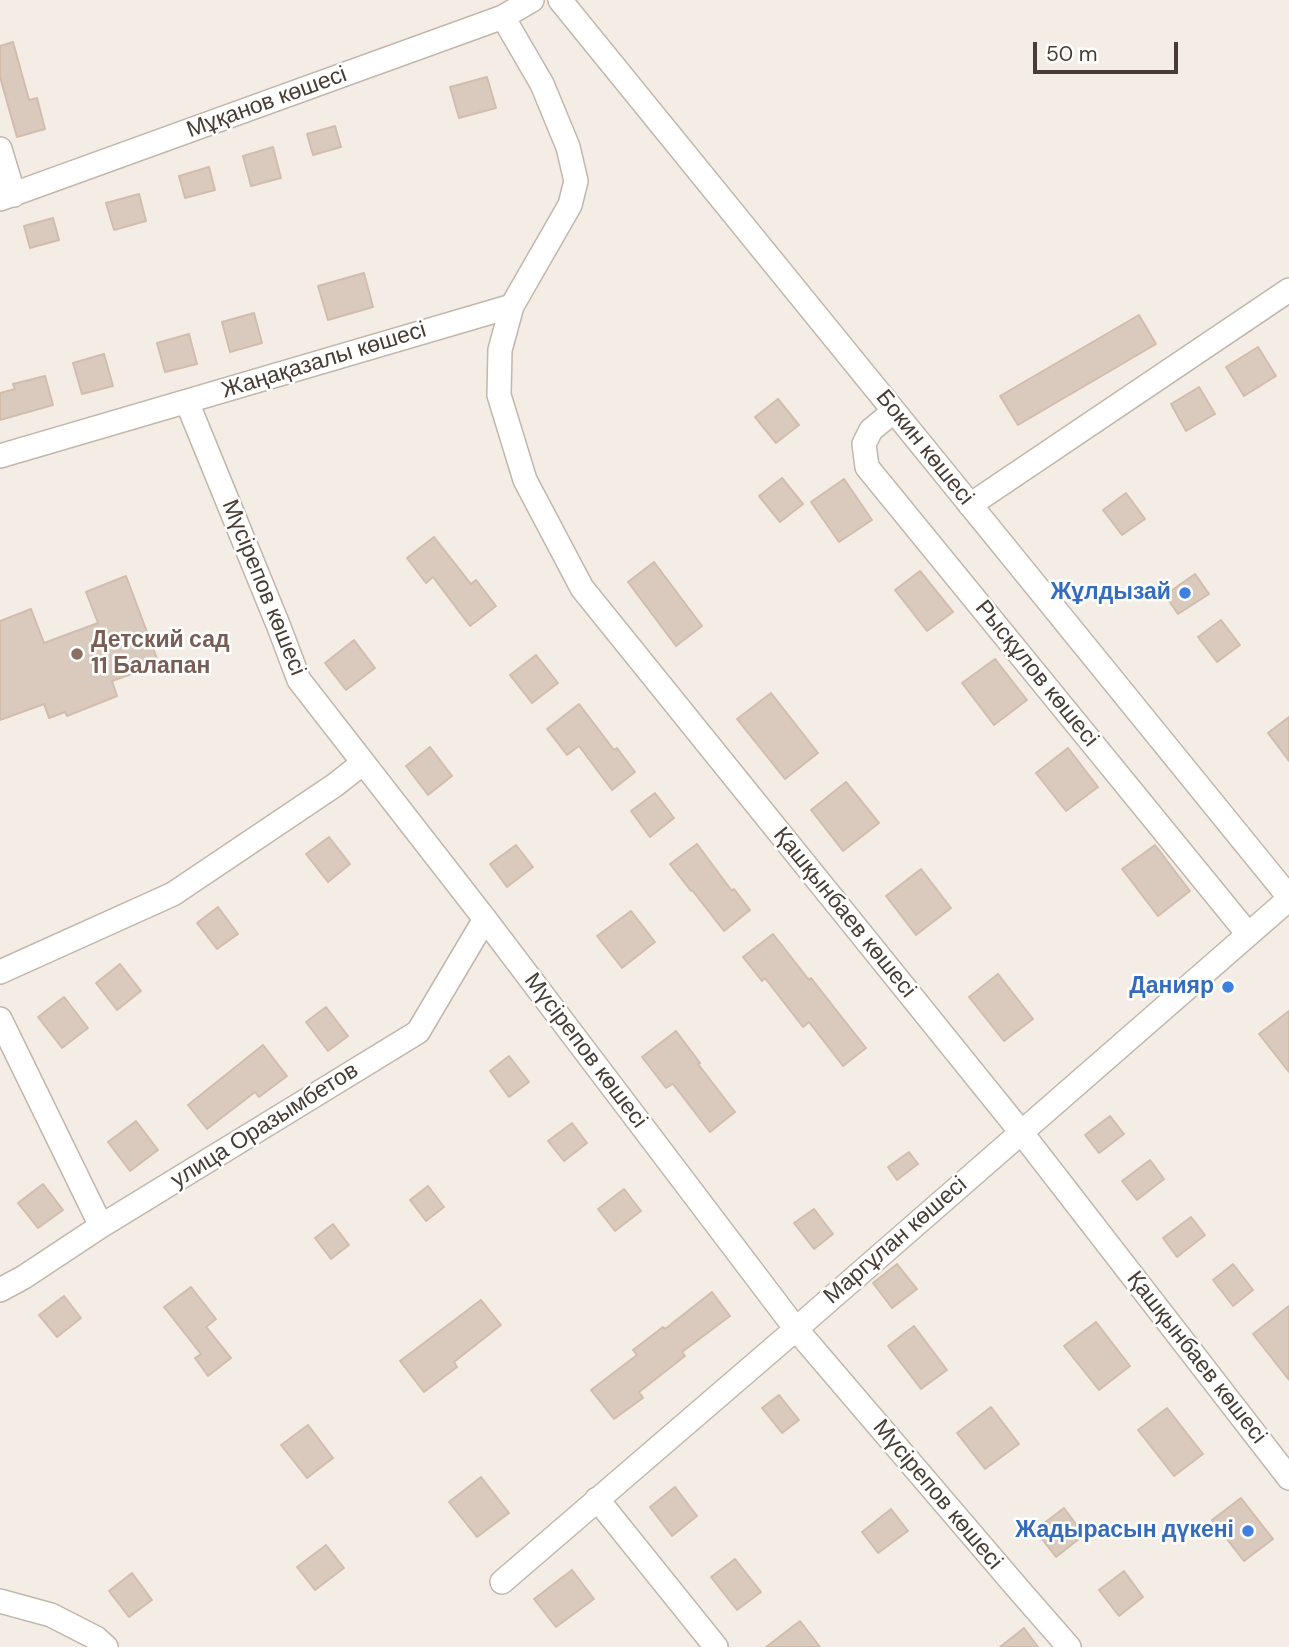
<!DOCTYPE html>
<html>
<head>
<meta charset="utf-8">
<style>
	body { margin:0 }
	#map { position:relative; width:1289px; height:1647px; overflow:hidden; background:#f4ede6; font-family:"DM Sans",sans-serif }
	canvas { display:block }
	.scale { position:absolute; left:1033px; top:42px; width:145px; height:32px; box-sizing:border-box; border:4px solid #473d34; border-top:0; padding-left:9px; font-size:21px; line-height:24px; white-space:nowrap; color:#473d34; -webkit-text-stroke:5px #fff; paint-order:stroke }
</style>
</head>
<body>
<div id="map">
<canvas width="1289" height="1647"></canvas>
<div class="scale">50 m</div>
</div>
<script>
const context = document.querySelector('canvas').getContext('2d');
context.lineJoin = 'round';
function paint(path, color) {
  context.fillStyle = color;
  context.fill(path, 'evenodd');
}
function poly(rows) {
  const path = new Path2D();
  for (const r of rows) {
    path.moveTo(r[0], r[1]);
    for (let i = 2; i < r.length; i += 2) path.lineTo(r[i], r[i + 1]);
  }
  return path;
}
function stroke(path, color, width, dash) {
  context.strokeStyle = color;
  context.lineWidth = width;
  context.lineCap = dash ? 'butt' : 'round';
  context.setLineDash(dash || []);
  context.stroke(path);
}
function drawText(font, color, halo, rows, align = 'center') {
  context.font = font + ' "DM Sans",sans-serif';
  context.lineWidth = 5;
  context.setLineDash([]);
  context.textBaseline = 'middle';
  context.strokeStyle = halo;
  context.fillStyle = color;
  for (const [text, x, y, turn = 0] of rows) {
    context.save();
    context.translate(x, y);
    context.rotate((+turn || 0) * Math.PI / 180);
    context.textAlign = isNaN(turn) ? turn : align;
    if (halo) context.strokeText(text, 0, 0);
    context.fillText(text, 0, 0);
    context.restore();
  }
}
const building = poly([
	[13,42,29,100,37,98,45,129,17,137,0,77,0,46,13,42],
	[487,77,496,108,459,118,450,87,487,77],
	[335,126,341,147,313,155,307,134,335,126],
	[273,147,281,178,251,186,243,156,273,147],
	[209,167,215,190,185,198,179,176,209,167],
	[139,194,146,221,114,230,106,203,139,194],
	[53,218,59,240,30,248,24,226,53,218],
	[364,273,373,307,328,320,318,286,364,273],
	[254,313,262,343,230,352,222,322,254,313],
	[1139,315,1156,344,1018,425,1000,396,1139,315],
	[189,334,197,364,165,372,157,343,189,334],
	[1258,347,1276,376,1244,396,1226,367,1258,347],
	[104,354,113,386,82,394,73,363,104,354],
	[45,376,53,405,0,420,0,393,15,389,13,384,45,376],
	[1199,387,1215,414,1186,431,1171,404,1199,387],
	[778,399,799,425,776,443,755,417,778,399],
	[782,478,803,504,780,522,759,496,782,478],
	[844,479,872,520,839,542,811,502,844,479],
	[1126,493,1145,519,1122,535,1103,510,1126,493],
	[434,537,471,584,476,580,496,606,470,626,433,577,426,583,407,558,434,537],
	[654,562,702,626,676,646,628,582,654,562],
	[920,571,953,612,927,631,895,590,920,571],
	[1195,574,1209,594,1178,614,1165,595,1195,574],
	[126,576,159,664,112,681,117,696,67,716,65,712,49,718,44,704,0,720,0,621,31,609,44,643,98,623,86,592,126,576],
	[1221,620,1240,645,1217,662,1198,637,1221,620],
	[354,640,375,668,346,690,325,663,354,640],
	[536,655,558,683,532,703,510,675,536,655],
	[995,659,1027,700,994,725,962,683,995,659],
	[771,693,818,753,785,779,737,719,771,693],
	[579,704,614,750,617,748,635,772,612,790,579,746,567,755,547,729,579,704],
	[1289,717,1289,761,1268,733,1289,717],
	[430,747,452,776,428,795,406,766,430,747],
	[1068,748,1098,787,1066,811,1036,773,1068,748],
	[846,782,879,823,843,851,811,810,846,782],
	[655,793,674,818,650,837,631,811,655,793],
	[329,837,350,864,328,882,306,854,329,837],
	[697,844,732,891,734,889,750,910,724,931,692,890,691,891,670,864,697,844],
	[516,845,533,867,507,887,490,864,516,845],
	[1155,845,1190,891,1158,916,1122,869,1155,845],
	[921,869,951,908,916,935,886,896,921,869],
	[218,907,238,934,217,949,197,923,218,907],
	[631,911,655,942,622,968,597,936,631,911],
	[773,934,809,980,811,978,866,1048,843,1066,809,1022,803,1027,765,978,762,981,743,957,773,934],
	[120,964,141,991,117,1010,96,983,120,964],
	[998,974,1033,1019,1004,1041,969,997,998,974],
	[64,997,88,1028,62,1048,38,1017,64,997],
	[326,1007,348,1036,328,1051,306,1022,326,1007],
	[1289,1011,1289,1072,1259,1034,1289,1011],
	[676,1031,700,1063,698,1064,735,1112,710,1132,673,1084,666,1088,642,1057,676,1031],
	[263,1045,287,1076,259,1097,255,1092,207,1129,188,1105,263,1045],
	[509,1056,529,1082,509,1097,490,1071,509,1056],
	[1110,1116,1124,1134,1099,1153,1085,1135,1110,1116],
	[136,1121,158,1150,130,1171,108,1142,136,1121],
	[572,1123,587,1143,564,1161,548,1141,572,1123],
	[909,1152,918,1164,897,1180,888,1167,909,1152],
	[1150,1160,1164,1179,1137,1200,1122,1181,1150,1160],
	[43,1184,63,1210,38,1228,18,1203,43,1184],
	[428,1186,444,1207,426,1221,410,1200,428,1186],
	[624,1189,641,1211,615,1231,598,1209,624,1189],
	[814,1209,833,1234,814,1249,794,1223,814,1209],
	[1191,1217,1205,1235,1177,1257,1163,1238,1191,1217],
	[333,1224,349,1245,331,1259,315,1238,333,1224],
	[897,1264,917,1289,892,1308,873,1283,897,1264],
	[1233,1264,1253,1290,1233,1306,1213,1280,1233,1264],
	[191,1287,216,1319,206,1327,231,1358,208,1376,195,1358,201,1354,164,1307,191,1287],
	[712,1292,730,1316,682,1352,685,1356,639,1392,643,1398,614,1419,591,1390,637,1355,633,1350,663,1327,665,1329,712,1292],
	[64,1296,81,1318,57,1337,39,1315,64,1296],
	[481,1300,501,1325,454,1362,457,1367,424,1392,400,1361,481,1300],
	[1289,1306,1289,1380,1253,1334,1289,1306],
	[1096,1322,1130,1366,1099,1390,1064,1346,1096,1322],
	[914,1326,947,1370,921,1389,888,1346,914,1326],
	[779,1395,799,1420,782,1433,762,1408,779,1395],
	[991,1407,1019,1444,985,1469,957,1433,991,1407],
	[1167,1408,1203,1454,1174,1476,1138,1430,1167,1408],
	[308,1425,333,1458,307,1478,281,1445,308,1425],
	[481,1477,509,1513,477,1537,449,1502,481,1477],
	[675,1487,697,1516,672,1536,650,1507,675,1487],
	[1241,1498,1273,1539,1244,1561,1212,1520,1241,1498],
	[1064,1508,1084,1535,1056,1557,1035,1530,1064,1508],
	[891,1509,908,1531,878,1553,862,1532,891,1509],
	[326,1545,344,1568,315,1590,297,1567,326,1545],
	[735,1559,761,1592,737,1610,711,1577,735,1559],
	[572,1570,594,1599,556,1627,534,1599,572,1570],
	[1124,1571,1143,1597,1119,1616,1099,1590,1124,1571],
	[132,1573,152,1600,129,1617,109,1591,132,1573],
	[800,1621,820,1647,766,1647,800,1621],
	[1024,1628,1038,1647,1000,1647,1024,1628]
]);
paint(building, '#d9cabd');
stroke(building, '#d2bdad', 2);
const minor = poly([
	[560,0,1289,897],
	[0,149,14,195],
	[0,199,503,17,532,0],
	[512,306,500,350,499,395,525,480,582,588,1021,1132,1289,1478],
	[187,402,279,627,299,680,485,919,796,1329,1020,1591,1069,1647],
	[894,411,871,430,864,444,867,467,1248,934],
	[0,456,512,306,570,205,576,181,568,147,542,84,503,17],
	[970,505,1289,290],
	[0,972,173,894,335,785,363,763],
	[0,1019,101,1226],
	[0,1290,24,1277,101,1226,418,1032,485,919],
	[597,1499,716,1647],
	[502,1582,796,1329,1289,899],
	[0,1601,51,1615,96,1638,106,1647]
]);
stroke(minor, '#c3b6aa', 26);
stroke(minor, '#fff', 23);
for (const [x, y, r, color] of [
	[1185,593,7,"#3f7fe0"],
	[77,654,7,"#8d6e63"],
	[1228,987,7,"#3f7fe0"],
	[1248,1531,7,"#3f7fe0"]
]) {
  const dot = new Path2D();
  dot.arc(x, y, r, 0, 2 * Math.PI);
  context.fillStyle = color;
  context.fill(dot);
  stroke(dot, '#fff', 2.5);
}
drawText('23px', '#473d34', '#fff', [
	["Мұқанов көшесі",267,103,-20],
	["Жаңақазалы көшесі",324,361,-17],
	["Бокин көшесі",924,448,51],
	["Мүсірепов көшесі",263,588,68],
	["Рысқұлов көшесі",1036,674,51],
	["Қашқынбаев көшесі",844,913,51],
	["Мүсірепов көшесі",585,1051,53],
	["улица Оразымбетов",265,1126,-32],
	["Маргұлан көшесі",896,1241,-41],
	["Қашқынбаев көшесі",1196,1358,52],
	["Мүсірепов көшесі",937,1495,50]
]);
drawText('bold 23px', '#366cbe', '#fff', [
	["Жұлдызай",1171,593],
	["Данияр",1214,987],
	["Жадырасын дүкені",1234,1531]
], 'right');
drawText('bold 23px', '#785e54', '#fff', [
	["Детский сад",91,641],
	["11 Балапан",91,667]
], 'left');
</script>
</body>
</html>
